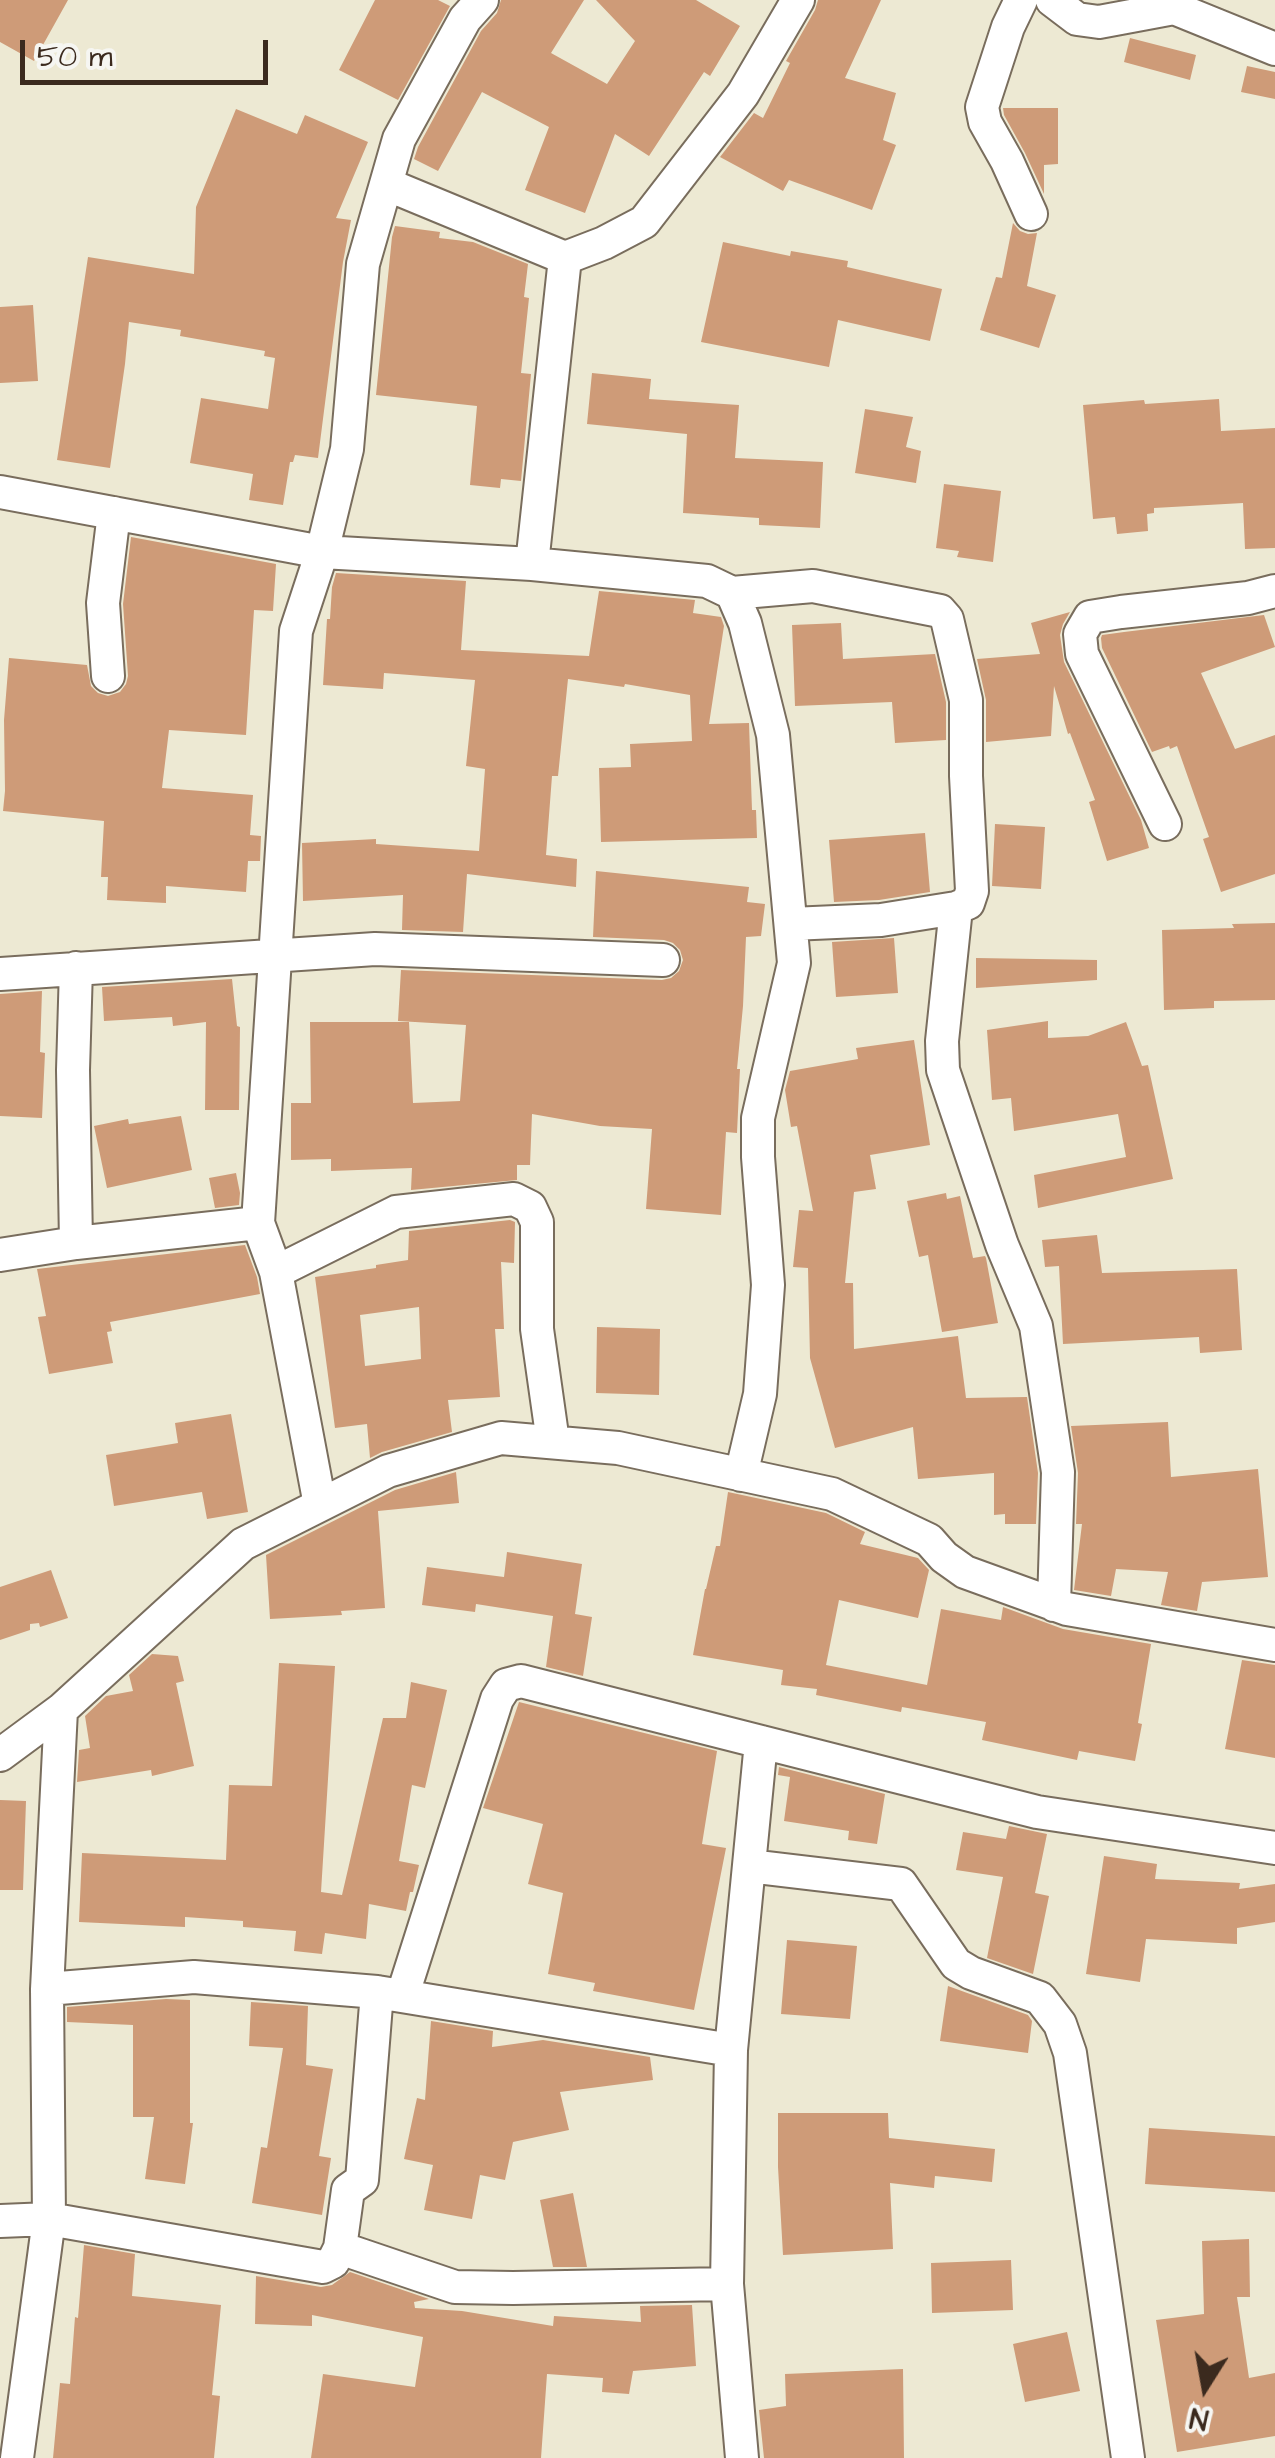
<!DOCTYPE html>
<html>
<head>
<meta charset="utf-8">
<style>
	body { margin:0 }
	#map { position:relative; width:1275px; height:2458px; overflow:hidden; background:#ede9d3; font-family:"Architects Daughter",sans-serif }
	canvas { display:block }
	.north { position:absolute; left:1155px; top:2338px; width:100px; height:100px; -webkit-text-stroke:8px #f6f6f2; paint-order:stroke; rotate:191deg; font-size:28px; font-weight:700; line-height:40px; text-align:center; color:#3b2a1e }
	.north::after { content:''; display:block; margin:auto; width:35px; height:45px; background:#3b2a1e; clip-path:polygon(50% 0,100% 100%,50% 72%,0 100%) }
	.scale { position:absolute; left:20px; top:40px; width:248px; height:45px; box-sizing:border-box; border:5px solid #3b2a1e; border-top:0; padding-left:12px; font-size:30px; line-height:35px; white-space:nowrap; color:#3b2a1e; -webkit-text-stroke:8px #f6f6f2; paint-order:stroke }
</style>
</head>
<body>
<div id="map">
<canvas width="1275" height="2458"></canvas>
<div class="north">N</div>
<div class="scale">50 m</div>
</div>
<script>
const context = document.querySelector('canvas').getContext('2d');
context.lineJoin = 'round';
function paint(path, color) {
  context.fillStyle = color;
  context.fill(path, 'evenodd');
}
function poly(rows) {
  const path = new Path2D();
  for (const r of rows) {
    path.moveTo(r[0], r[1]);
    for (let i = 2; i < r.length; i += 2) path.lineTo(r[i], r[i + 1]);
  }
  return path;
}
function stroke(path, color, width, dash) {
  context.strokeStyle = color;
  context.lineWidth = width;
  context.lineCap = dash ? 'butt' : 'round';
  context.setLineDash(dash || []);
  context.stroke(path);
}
paint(poly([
	[0,0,68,0,34,61,0,42],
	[375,0,438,0,450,6,398,100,339,70],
	[501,0,584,0,551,53,607,84,635,41,596,0,696,0,740,26,710,76,704,72,649,156,615,134,585,213,525,190,549,127,482,92,438,171,414,159,418,147,481,31,497,13],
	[818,0,881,0,845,78,896,93,883,140,896,145,872,210,789,180,783,191,720,157,754,113,763,118,790,63,786,61,815,10],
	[1130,38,1196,55,1190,80,1124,62],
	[1247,66,1275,72,1275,99,1241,92],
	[1003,108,1058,108,1058,164,1044,165,1044,194,1025,153,1004,115],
	[236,109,297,134,305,115,368,142,336,218,351,220,343,262,318,458,295,455,293,462,290,462,283,505,249,500,253,474,190,463,201,398,268,409,275,358,264,356,265,351,180,336,181,330,129,322,125,364,110,468,57,460,88,257,194,274,196,207],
	[1013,223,1020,231,1028,234,1037,233,1027,286,1056,295,1039,348,980,330,996,277,1002,278],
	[395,226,440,232,439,238,473,242,528,264,524,297,529,298,521,373,531,374,521,481,501,479,500,488,470,485,477,406,376,395,392,237],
	[723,242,790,256,791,251,848,261,847,267,942,289,930,341,838,320,829,367,701,342],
	[33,305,38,381,0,383,0,307],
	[592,373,651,379,649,399,739,405,735,458,823,462,820,528,759,525,759,518,683,513,687,434,587,424],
	[1219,399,1221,431,1275,428,1275,548,1245,549,1243,503,1154,508,1154,513,1147,514,1148,531,1117,534,1115,517,1093,519,1083,405,1144,400,1145,404],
	[865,409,913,417,906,447,921,451,916,483,855,473],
	[944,484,1001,491,993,562,957,557,959,551,936,548],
	[131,537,276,564,273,611,254,610,246,735,169,730,162,788,253,795,250,835,261,836,260,861,248,861,246,892,166,886,166,903,107,900,108,877,101,877,104,821,3,811,5,791,4,720,9,658,87,665,91,686,98,693,108,696,120,692,126,684,128,676,123,604],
	[336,573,466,581,461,650,589,656,599,591,695,600,693,613,721,617,724,626,709,724,749,723,752,810,756,810,757,838,601,842,599,768,631,767,630,744,692,741,690,695,625,684,624,687,568,679,558,776,552,776,546,855,577,859,576,887,467,874,463,932,402,930,403,895,303,901,302,843,376,839,376,844,479,851,485,769,466,766,475,680,384,673,383,689,323,685,327,619,330,619,332,587],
	[1070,612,1063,624,1060,635,1064,662,1141,820,1149,848,1107,861,1089,802,1095,800,1070,733,1068,734,1054,686,1051,736,986,742,986,700,977,659,1040,654,1031,623],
	[1264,615,1275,647,1201,673,1235,749,1275,735,1275,874,1221,892,1203,839,1209,837,1177,746,1170,749,1169,746,1152,752,1102,648,1101,638,1102,635,1124,632],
	[841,623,843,659,935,654,946,702,946,740,895,743,892,702,795,706,792,625],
	[995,824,1045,827,1041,889,992,886],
	[925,833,930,892,879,900,834,902,829,840],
	[596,871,749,887,747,902,765,904,761,936,746,937,743,1006,737,1069,740,1069,737,1133,726,1132,721,1215,646,1209,652,1129,600,1126,532,1114,530,1165,517,1165,517,1180,411,1190,412,1168,331,1171,331,1159,291,1160,291,1103,311,1103,310,1022,409,1022,413,1103,460,1101,466,1025,398,1021,401,970,662,980,671,978,679,971,683,960,680,950,673,943,664,940,593,937],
	[1275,923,1275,1000,1214,1001,1214,1008,1164,1010,1162,930,1234,928,1232,924],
	[894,938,898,993,836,997,832,942],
	[976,958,1097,960,1097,980,976,988],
	[232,979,237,1026,240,1027,239,1110,205,1110,206,1022,173,1026,172,1017,104,1021,102,987],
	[42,991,40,1052,45,1053,42,1118,0,1116,0,994],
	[1048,1021,1048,1038,1088,1036,1126,1022,1142,1066,1148,1065,1173,1179,1038,1208,1034,1175,1126,1157,1118,1114,1014,1131,1011,1098,992,1100,987,1030],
	[914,1040,930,1145,870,1155,876,1189,854,1192,845,1283,853,1283,854,1349,958,1336,966,1398,1027,1397,1038,1473,1036,1524,1005,1524,1005,1514,994,1515,994,1473,918,1479,913,1427,835,1448,810,1358,808,1268,793,1267,799,1210,813,1211,797,1126,791,1127,785,1090,790,1071,858,1059,856,1048],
	[181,1116,192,1170,107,1188,94,1126,128,1119,129,1124],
	[236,1173,240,1193,239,1205,215,1208,209,1178],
	[946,1193,947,1199,960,1196,973,1258,985,1256,986,1258,998,1323,942,1332,928,1255,919,1257,907,1201],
	[510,1220,515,1222,514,1263,501,1262,504,1329,495,1329,500,1397,448,1400,452,1432,382,1452,370,1458,367,1424,335,1428,315,1277,376,1268,376,1265,408,1260,409,1231],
	[419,1307,421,1359,365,1366,360,1315],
	[1097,1235,1102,1273,1237,1269,1242,1350,1200,1353,1199,1337,1063,1344,1059,1266,1045,1267,1042,1240],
	[245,1245,257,1277,260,1294,110,1322,112,1331,107,1332,113,1363,49,1374,38,1317,46,1316,37,1269],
	[597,1327,660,1329,659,1395,596,1393],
	[231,1414,248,1512,207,1519,202,1492,114,1506,106,1455,178,1443,175,1423],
	[1168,1422,1171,1477,1258,1469,1268,1577,1202,1582,1197,1611,1161,1605,1168,1572,1116,1569,1111,1596,1074,1590,1082,1524,1076,1524,1078,1473,1071,1426],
	[456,1472,459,1503,378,1511,385,1608,341,1611,342,1615,270,1619,266,1555,395,1490],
	[728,1492,826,1513,865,1532,860,1544,918,1558,929,1570,918,1618,839,1600,826,1665,927,1685,941,1609,1001,1620,1003,1607,1063,1629,1151,1644,1138,1723,1142,1724,1135,1761,1079,1751,1077,1760,982,1740,986,1722,902,1707,901,1712,816,1695,817,1689,781,1685,783,1670,693,1655,705,1589,706,1589,716,1546,720,1546],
	[507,1552,582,1564,575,1614,592,1617,583,1676,546,1667,553,1616,476,1604,475,1612,422,1605,427,1567,504,1577],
	[51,1570,68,1618,40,1627,39,1623,30,1624,30,1630,0,1640,0,1587],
	[152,1654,178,1656,184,1681,176,1683,194,1766,152,1776,151,1770,77,1782,79,1750,90,1748,85,1716,106,1696,133,1691,129,1675],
	[1242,1660,1275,1665,1275,1758,1225,1749],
	[279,1663,335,1666,321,1892,342,1895,383,1718,406,1718,411,1682,447,1690,425,1788,412,1785,399,1861,419,1865,413,1892,410,1892,406,1911,369,1904,366,1939,325,1933,322,1954,294,1951,296,1931,243,1927,243,1921,185,1917,185,1927,79,1922,82,1853,226,1860,229,1785,272,1786],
	[519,1702,717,1751,702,1844,726,1848,694,2010,593,1991,595,1983,548,1974,563,1893,528,1884,543,1824,483,1808],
	[779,1767,885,1794,877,1844,848,1840,849,1831,784,1821,790,1777,778,1775],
	[0,1800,26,1801,23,1890,0,1890],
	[1009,1826,1047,1834,1035,1893,1049,1896,1033,1974,987,1958,1003,1877,956,1870,963,1832,1006,1839],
	[1104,1856,1157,1864,1155,1879,1240,1883,1239,1889,1275,1884,1275,1922,1237,1928,1237,1944,1146,1939,1140,1982,1086,1974],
	[787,1940,857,1946,850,2019,781,2014],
	[948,1986,1028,2015,1032,2021,1028,2053,940,2041],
	[166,1999,190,2000,190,2123,193,2123,185,2184,145,2179,154,2117,133,2117,133,2025,67,2022,67,2007],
	[251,2002,308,2006,306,2065,333,2069,319,2156,331,2158,322,2215,252,2203,261,2147,267,2148,283,2048,249,2046],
	[431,2021,493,2031,492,2047,543,2040,650,2057,653,2080,560,2092,569,2130,513,2142,505,2180,480,2175,472,2219,424,2210,433,2165,404,2159,417,2098,425,2100],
	[778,2113,888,2113,889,2138,995,2149,992,2182,935,2176,934,2188,890,2183,893,2249,783,2255,778,2167],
	[1149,2128,1275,2136,1275,2192,1145,2184],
	[573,2193,587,2267,553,2267,540,2200],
	[1249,2239,1250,2297,1237,2297,1249,2378,1275,2373,1275,2436,1177,2452,1156,2320,1204,2314,1202,2241],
	[84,2245,135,2254,132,2296,221,2305,212,2395,220,2396,214,2458,53,2458,60,2383,70,2384,75,2317,78,2318],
	[1011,2260,1013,2310,932,2313,931,2263],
	[350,2272,429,2299,414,2302,415,2308,462,2311,553,2326,554,2316,641,2322,640,2306,692,2305,696,2366,633,2371,629,2394,602,2392,603,2378,547,2374,541,2458,311,2458,323,2374,415,2387,423,2337,312,2315,312,2326,255,2324,256,2276,321,2287,332,2285],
	[1067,2332,1080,2391,1025,2402,1013,2344],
	[903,2369,904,2458,764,2458,759,2410,786,2406,785,2374]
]), '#ce9b78');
const minor = poly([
	[1021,0,1008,27,982,107,985,122,1007,161,1031,214],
	[1052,0,1077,19,1099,22,1174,8,1275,49],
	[386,184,565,258],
	[0,492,322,552,532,564,707,581,732,593,813,586,940,611,947,619,966,700,966,776,972,891,968,903,956,908,881,920,791,924],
	[532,564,565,258,604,243,644,222,743,94,798,0],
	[732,593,745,623,773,735,794,963,758,1118,758,1157,768,1285,760,1394,741,1475],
	[108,676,103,603,114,513],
	[1165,824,1082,654,1080,634,1090,617,1121,612,1248,598,1275,591],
	[956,908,942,1041,943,1070,1002,1245,1036,1326,1058,1472,1054,1605],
	[76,968,73,1070,76,1243],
	[0,974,375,949,663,960],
	[0,1255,76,1243,258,1223],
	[276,1272,396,1212,514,1199,530,1207,537,1222,537,1329,553,1442],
	[320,1505,276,1272,258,1223,296,631,322,552,347,449,363,264,399,139,465,19,482,0],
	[0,1755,61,1710,243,1544,388,1471,501,1438,618,1448,832,1494,929,1540,944,1557,965,1572,1067,1609,1275,1645],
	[749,1866,901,1884,956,1964,971,1973,1040,1998,1060,2024,1070,2053,1128,2458],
	[47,1989,194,1977,377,1992,731,2050],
	[403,1994,497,1699,506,1685,521,1681,1037,1812,1275,1848],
	[0,2221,49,2219,323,2267,333,2262,340,2248,348,2190,362,2180,377,1992],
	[340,2248,455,2287,513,2288,727,2284],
	[17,2458,49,2219,47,1989,61,1710],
	[742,2458,727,2284,731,2050,761,1742]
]);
stroke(minor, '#796d5d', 36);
stroke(minor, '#fff', 32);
</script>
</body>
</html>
